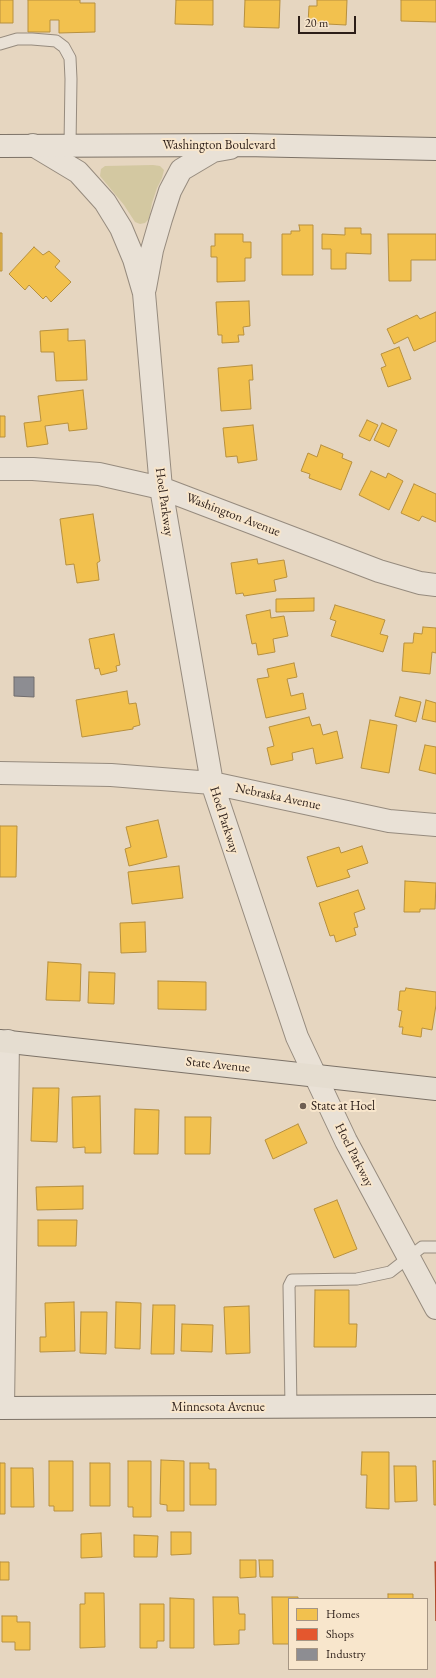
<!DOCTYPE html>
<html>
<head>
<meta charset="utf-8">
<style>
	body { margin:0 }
	#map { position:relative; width:436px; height:1678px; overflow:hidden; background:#e6d6c0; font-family:"EB Garamond",serif }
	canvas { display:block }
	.legend { position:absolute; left:288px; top:1598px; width:140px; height:72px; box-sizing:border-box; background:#f8e6cc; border:1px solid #a69684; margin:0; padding:5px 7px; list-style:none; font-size:12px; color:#2c1e18 }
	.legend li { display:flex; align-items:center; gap:8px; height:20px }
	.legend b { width:20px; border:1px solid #a69684 }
	.scale { position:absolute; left:298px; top:16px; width:58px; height:18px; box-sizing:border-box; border:2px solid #2c1e18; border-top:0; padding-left:5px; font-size:12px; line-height:14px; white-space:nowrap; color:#2c1e18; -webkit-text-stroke:3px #f8e6cc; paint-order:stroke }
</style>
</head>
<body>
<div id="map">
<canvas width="436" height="1678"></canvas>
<ul class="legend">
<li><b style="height:11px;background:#f2c14e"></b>Homes</li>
<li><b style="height:11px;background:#e4572e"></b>Shops</li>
<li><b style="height:11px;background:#8d8d92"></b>Industry</li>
</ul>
<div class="scale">20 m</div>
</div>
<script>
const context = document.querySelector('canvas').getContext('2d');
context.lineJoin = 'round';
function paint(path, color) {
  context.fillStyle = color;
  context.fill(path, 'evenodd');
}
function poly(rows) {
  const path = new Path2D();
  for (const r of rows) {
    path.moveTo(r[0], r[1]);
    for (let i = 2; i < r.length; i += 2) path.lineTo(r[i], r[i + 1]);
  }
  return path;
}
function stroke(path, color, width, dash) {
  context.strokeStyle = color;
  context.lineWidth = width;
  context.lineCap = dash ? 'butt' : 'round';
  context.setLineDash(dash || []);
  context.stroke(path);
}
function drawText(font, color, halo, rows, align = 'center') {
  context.font = font + ' "EB Garamond",serif';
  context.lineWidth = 4;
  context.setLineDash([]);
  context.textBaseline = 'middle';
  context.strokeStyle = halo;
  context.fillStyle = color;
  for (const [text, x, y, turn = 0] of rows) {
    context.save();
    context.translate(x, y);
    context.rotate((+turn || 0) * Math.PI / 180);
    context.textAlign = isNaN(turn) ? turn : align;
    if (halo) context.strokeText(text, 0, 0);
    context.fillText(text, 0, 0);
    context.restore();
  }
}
paint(poly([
	[153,165,160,166,164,170,162,178,157,188,152,203,149,219,145,223,140,224,135,222,124,205,100,176,101,169,105,166]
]), '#d3c8a1');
const homes = poly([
	[0,0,13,0,13,23,0,23,0,0],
	[28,0,80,0,80,3,95,3,95,32,59,33,59,20,50,20,50,32,28,32,28,0],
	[176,0,213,0,213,25,175,24,176,0],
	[245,0,280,0,279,28,244,27,245,0],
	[317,0,347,0,346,25,308,23,309,6,317,6,317,0],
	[401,0,436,0,436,22,401,21,401,0],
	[299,225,313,225,313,275,282,275,282,234,291,234,291,231,300,231,299,225],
	[345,228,361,228,361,234,371,234,371,254,346,253,346,269,331,269,331,249,322,249,322,234,345,235,345,228],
	[0,233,2,233,2,271,0,271,0,233],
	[215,234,243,234,243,242,251,242,251,258,245,258,245,281,217,282,217,257,211,257,211,246,215,246,215,234],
	[388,234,436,234,436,260,411,260,411,281,389,281,388,234],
	[34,247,43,255,49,251,60,261,55,267,71,282,51,302,46,296,43,299,29,285,25,290,9,274,34,247],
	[249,301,250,326,243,327,244,335,238,335,239,342,222,343,222,335,218,335,216,302,249,301],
	[436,312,436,341,414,351,408,337,394,344,387,329,417,315,420,319,436,312],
	[68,329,68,341,85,340,87,380,56,381,54,352,41,352,40,331,68,329],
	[399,347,411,379,388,387,381,368,386,366,381,354,399,347],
	[252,365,253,380,249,380,251,409,221,411,218,368,252,365],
	[83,390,87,429,69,431,68,423,45,426,48,444,27,447,24,423,41,421,38,396,83,390],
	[0,416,5,416,5,437,0,437,0,416],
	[367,420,378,425,370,441,359,436,367,420],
	[382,423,397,430,389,447,374,440,382,423],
	[253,425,257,460,238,463,237,456,226,457,223,428,253,425],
	[321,445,343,454,342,458,352,462,341,490,309,478,310,474,301,471,308,453,317,457,321,445],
	[371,471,386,478,388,473,403,481,389,510,359,495,371,471],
	[414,484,436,494,436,522,422,516,419,521,401,513,414,484],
	[93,514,100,561,97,563,99,580,77,583,74,564,66,565,60,519,93,514],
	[257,559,258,564,284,560,287,577,274,580,276,591,244,596,243,593,236,594,231,563,257,559],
	[314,598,314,611,276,612,276,599,314,598],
	[335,605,385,620,380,634,388,636,383,652,331,636,336,621,330,619,335,605],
	[270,610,271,618,284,616,288,636,273,639,275,652,258,655,256,643,252,644,246,615,270,610],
	[423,627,436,628,436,653,432,652,430,674,402,671,404,643,413,643,414,633,422,634,423,627],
	[114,634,120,665,116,666,117,671,101,675,99,668,95,669,89,639,114,634],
	[294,663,297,677,287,679,291,696,303,693,306,709,266,718,257,679,269,677,267,669,294,663],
	[127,691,129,704,136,703,140,725,133,727,133,729,82,737,76,700,127,691],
	[400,697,421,702,416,722,395,716,400,697],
	[426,700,436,703,436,722,422,719,426,700],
	[309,717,312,726,320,724,323,735,337,731,343,758,316,764,313,748,292,753,293,760,271,765,267,748,274,746,269,727,309,717],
	[370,720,397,725,389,773,361,768,370,720],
	[425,745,436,747,436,774,419,770,425,745],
	[158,820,167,857,129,866,125,849,131,847,126,827,158,820],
	[0,826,17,826,16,877,0,877,0,826],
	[362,846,368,863,347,870,350,877,317,887,307,857,339,847,341,853,362,846],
	[179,866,183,898,132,904,128,872,179,866],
	[405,881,436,883,435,909,420,909,420,912,404,912,405,881],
	[358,890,365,909,354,913,358,927,354,928,356,935,336,942,334,935,330,936,319,903,358,890],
	[145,922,146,952,121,953,120,923,145,922],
	[48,962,81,964,80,1001,46,1000,48,962],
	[89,972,115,973,114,1004,88,1003,89,972],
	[158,981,206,982,206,1010,158,1009,158,981],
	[406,988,436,992,436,1005,432,1030,422,1028,421,1037,402,1034,403,1027,399,1027,402,1011,398,1010,400,991,405,991,406,988],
	[33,1088,59,1088,57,1142,31,1141,33,1088],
	[100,1096,101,1153,85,1153,85,1147,73,1148,72,1097,100,1096],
	[135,1109,159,1110,158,1154,134,1154,135,1109],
	[185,1117,211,1117,210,1154,185,1154,185,1117],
	[298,1124,307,1143,273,1159,265,1140,298,1124],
	[83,1186,83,1209,37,1210,36,1187,83,1186],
	[337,1200,357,1249,334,1258,314,1209,337,1200],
	[38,1220,77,1220,76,1246,38,1246,38,1220],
	[315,1290,349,1290,349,1324,357,1324,356,1347,314,1347,315,1290],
	[74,1302,75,1351,40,1352,40,1337,46,1337,45,1303,74,1302],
	[116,1302,141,1303,140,1349,115,1348,116,1302],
	[153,1305,175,1305,174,1354,151,1354,153,1305],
	[249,1306,250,1353,226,1354,224,1307,249,1306],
	[81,1312,107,1312,106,1354,80,1353,81,1312],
	[182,1324,213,1325,212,1352,181,1351,182,1324],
	[362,1452,389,1452,389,1509,366,1508,367,1475,361,1475,362,1452],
	[161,1460,184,1461,184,1511,167,1511,167,1505,160,1504,161,1460],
	[49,1461,73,1461,73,1511,54,1511,54,1506,49,1506,49,1461],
	[128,1461,151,1461,151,1517,133,1517,133,1507,128,1507,128,1461],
	[433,1461,436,1461,436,1505,434,1505,433,1461],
	[0,1463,5,1463,5,1514,0,1514,0,1463],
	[90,1463,110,1463,110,1506,90,1506,90,1463],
	[190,1463,209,1463,209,1469,216,1469,216,1505,190,1505,190,1463],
	[394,1466,416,1466,417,1501,395,1502,394,1466],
	[11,1468,33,1468,34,1507,11,1507,11,1468],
	[171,1532,191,1532,191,1554,171,1555,171,1532],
	[101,1533,102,1557,81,1558,81,1534,101,1533],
	[134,1535,158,1536,157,1557,134,1557,134,1535],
	[240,1560,256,1560,256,1577,240,1578,240,1560],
	[259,1560,273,1560,273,1577,260,1577,259,1560],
	[0,1562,9,1562,9,1580,0,1580,0,1562],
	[85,1593,104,1593,105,1647,80,1648,80,1604,85,1604,85,1593],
	[388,1594,413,1594,413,1599,388,1599,388,1594],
	[213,1597,238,1597,239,1614,245,1614,245,1630,239,1630,239,1644,214,1645,213,1597],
	[272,1597,298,1597,298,1599,289,1599,289,1644,273,1644,272,1597],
	[170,1598,194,1599,194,1648,170,1648,170,1598],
	[140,1604,164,1604,164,1641,157,1641,157,1648,140,1648,140,1604],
	[2,1616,17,1616,17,1622,30,1622,30,1650,15,1650,15,1642,2,1642,2,1616]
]);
paint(homes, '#f2c14e');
stroke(homes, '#b7903e', 1);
const shops = poly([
	[435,1562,436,1562,436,1621,435,1562]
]);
paint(shops, '#e4572e');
stroke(shops, '#ad4627', 1);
const industry = poly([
	[14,677,34,677,34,697,14,696,14,677]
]);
paint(industry, '#8d8d92');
stroke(industry, '#706c6d', 1);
const lane = poly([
	[0,44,17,39,32,39,56,41,64,47,70,58,71,79,70,145],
	[291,1407,289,1286,292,1280,357,1279,390,1272,422,1247,436,1247]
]);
const street = poly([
	[33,145,78,172,105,202,121,228,134,259,144,293,161,488,212,783,297,1037,346,1141,436,1308],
	[145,288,152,250,161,219,170,191,181,170,213,151,230,148],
	[0,469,33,469,99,474,161,488,379,571,420,583,436,585],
	[0,773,111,775,212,783,389,821,436,825],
	[3,1408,8,1041]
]);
const secondary = poly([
	[0,146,244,145,436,149],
	[0,1408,436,1406]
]);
const primary = poly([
	[0,1041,436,1089]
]);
stroke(lane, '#968b7e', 13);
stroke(street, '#968b7e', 24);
stroke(secondary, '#7c7267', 24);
stroke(primary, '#7c7267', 24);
stroke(lane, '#e9e1d6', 11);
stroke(street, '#e9e1d6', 22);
stroke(secondary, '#e9e1d6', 22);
stroke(primary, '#e5ddd0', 22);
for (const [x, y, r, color] of [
	[303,1106,4,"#6d5e53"]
]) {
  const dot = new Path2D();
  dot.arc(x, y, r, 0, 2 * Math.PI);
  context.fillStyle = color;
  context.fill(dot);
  stroke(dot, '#f8e6cc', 1.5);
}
drawText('13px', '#2c1e18', '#f8e6cc', [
	["Washington Boulevard",219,145],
	["Hoel Parkway",164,502,82],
	["Washington Avenue",233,515,21],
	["Nebraska Avenue",278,797,12],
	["Hoel Parkway",224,820,72],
	["State Avenue",218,1065,6],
	["Hoel Parkway",354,1155,63],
	["Minnesota Avenue",218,1407]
]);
drawText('13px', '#2c1e18', '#f8e6cc', [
	["State at Hoel",311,1106]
], 'left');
</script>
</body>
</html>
